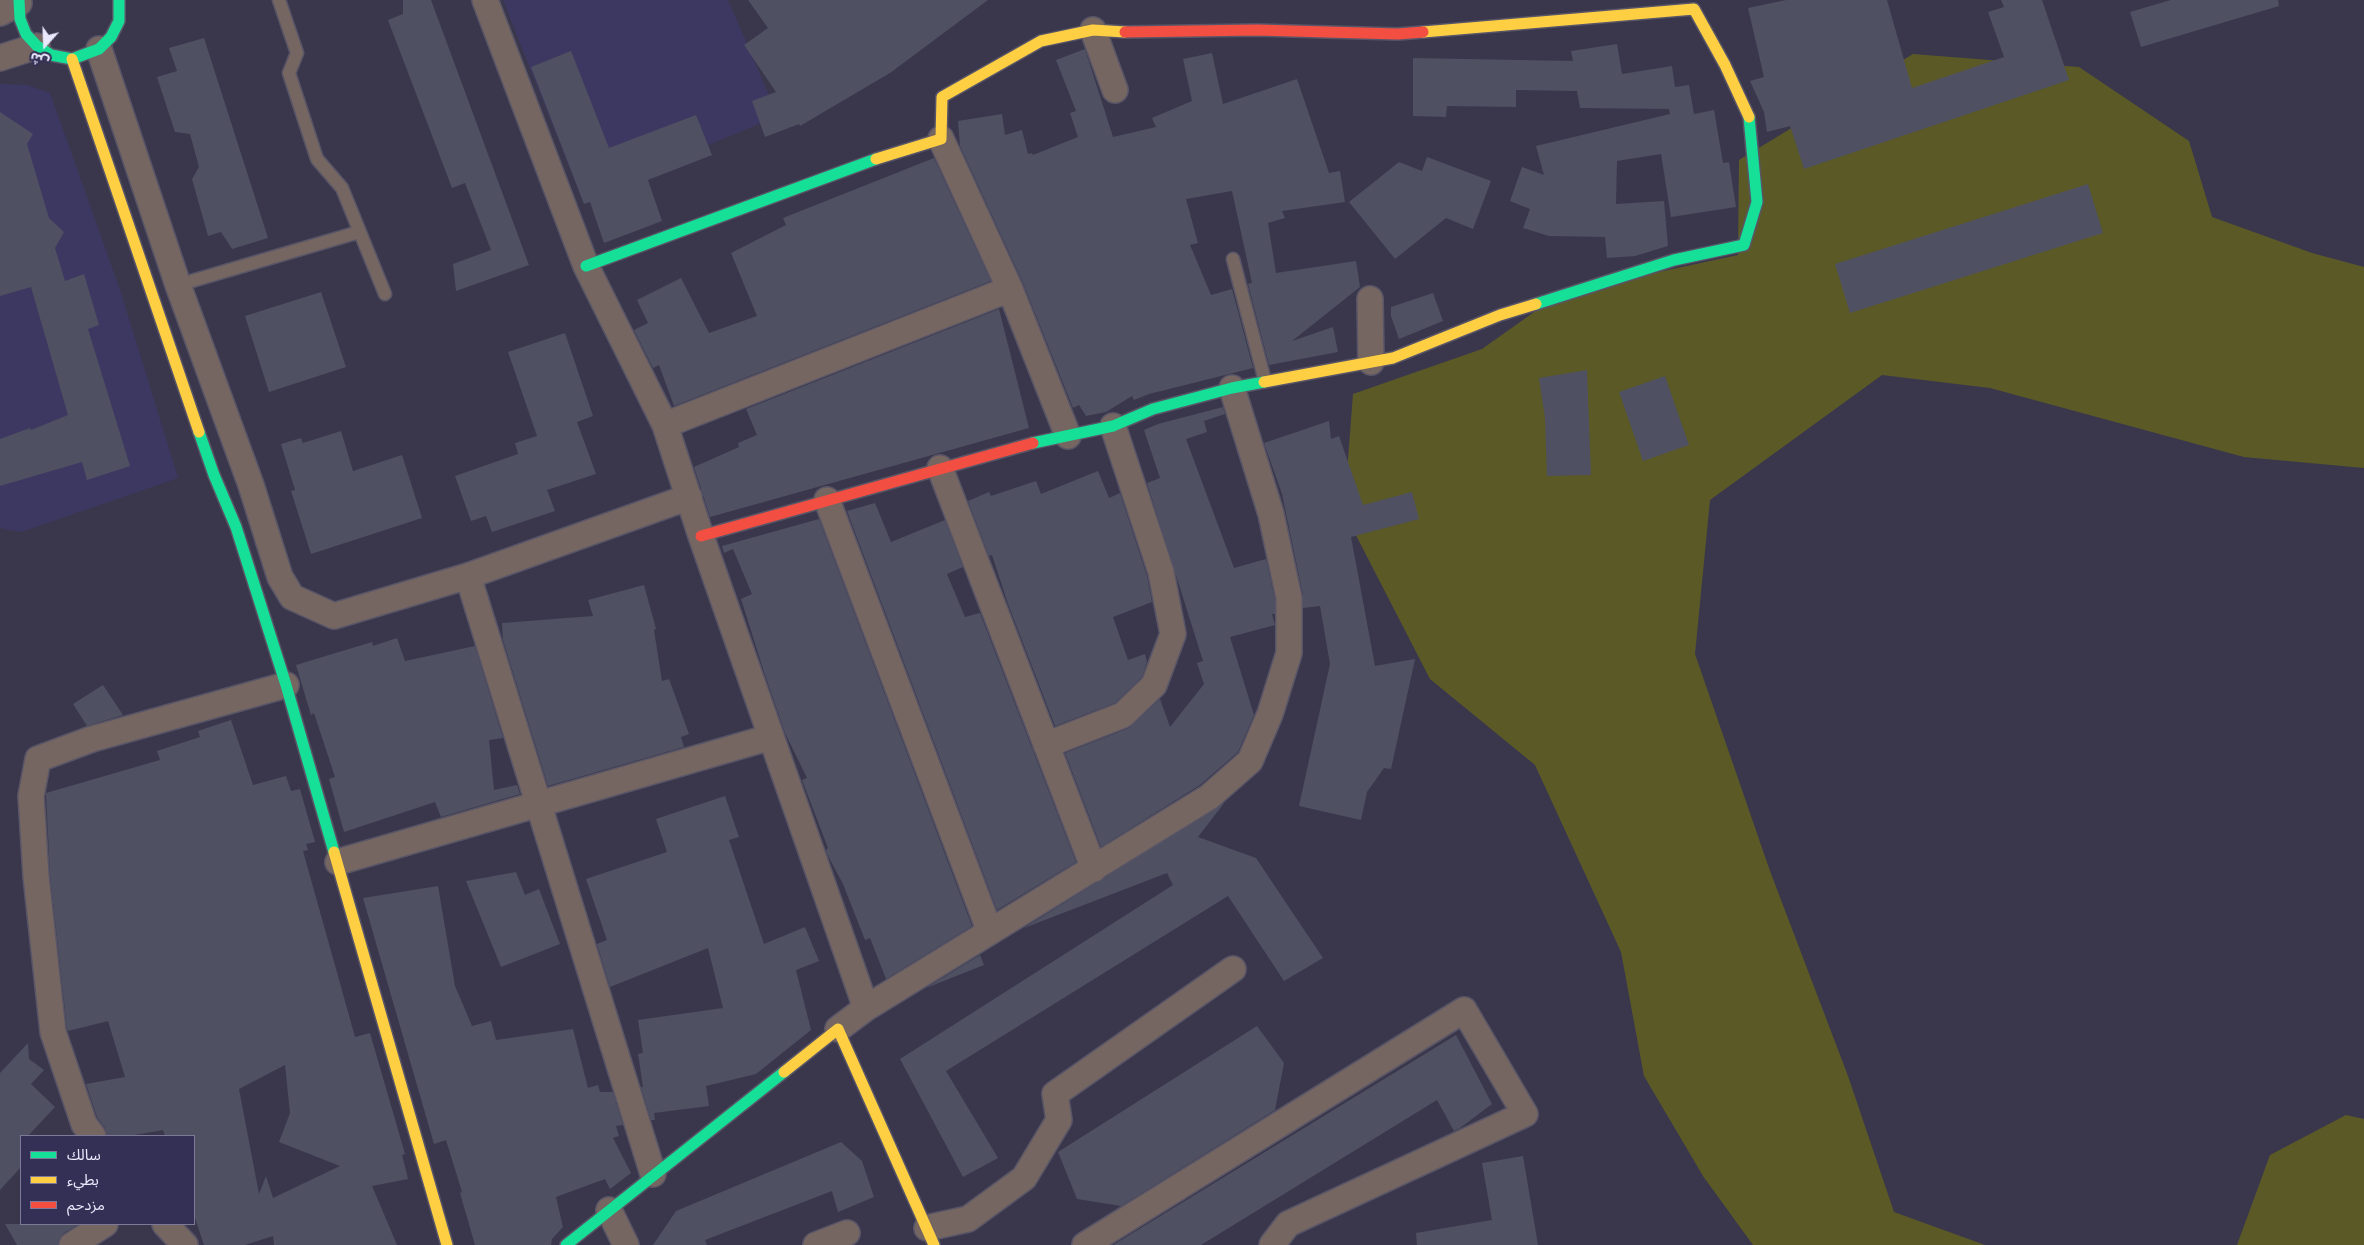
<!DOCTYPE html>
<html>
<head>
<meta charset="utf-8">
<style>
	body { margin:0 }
	#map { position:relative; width:2364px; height:1245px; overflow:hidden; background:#3a374d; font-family:"Source Sans 3","Noto Sans Arabic",sans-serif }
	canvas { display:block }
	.legend { position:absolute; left:20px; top:1135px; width:175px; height:90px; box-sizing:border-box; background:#342f55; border:1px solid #7d7998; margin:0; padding:6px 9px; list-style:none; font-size:15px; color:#eae9fc }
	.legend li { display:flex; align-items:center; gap:10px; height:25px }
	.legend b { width:25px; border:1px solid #7d7998 }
	.north { position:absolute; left:20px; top:20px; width:50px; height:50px; -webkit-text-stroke:4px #342f55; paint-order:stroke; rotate:200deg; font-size:14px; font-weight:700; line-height:20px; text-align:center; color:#eae9fc }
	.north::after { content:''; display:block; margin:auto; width:18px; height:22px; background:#eae9fc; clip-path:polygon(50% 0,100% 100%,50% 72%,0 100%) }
</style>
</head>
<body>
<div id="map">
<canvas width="2364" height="1245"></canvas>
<ul class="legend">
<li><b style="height:6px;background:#16e098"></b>سالك</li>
<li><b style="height:6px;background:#ffcf43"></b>بطيء</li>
<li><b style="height:6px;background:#f24e42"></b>مزدحم</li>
</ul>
<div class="north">ش</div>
</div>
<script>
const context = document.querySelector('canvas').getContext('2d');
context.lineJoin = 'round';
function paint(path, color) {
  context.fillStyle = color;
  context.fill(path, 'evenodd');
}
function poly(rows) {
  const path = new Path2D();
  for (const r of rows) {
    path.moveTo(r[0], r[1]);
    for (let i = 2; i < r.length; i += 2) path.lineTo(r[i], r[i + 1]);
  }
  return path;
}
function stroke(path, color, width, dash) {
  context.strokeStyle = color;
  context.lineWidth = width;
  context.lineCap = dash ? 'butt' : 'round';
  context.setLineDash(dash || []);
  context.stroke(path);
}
paint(poly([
	[503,0,728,0,778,116,708,145,712,155,584,204],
	[0,84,27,85,50,93,120,290,178,478,21,532,0,528]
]), '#3d3862');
paint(poly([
	[1913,54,2079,67,2189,141,2212,217,2312,253,2364,267,2364,468,2244,457,1990,388,1882,375,1710,500,1695,654,1770,871,1848,1076,1894,1212,1985,1245,1753,1245,1703,1176,1644,1076,1621,952,1535,765,1430,679,1344,512,1353,394,1482,349,1561,293,1738,255,1739,160],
	[2346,1115,2364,1119,2364,1245,2237,1245,2270,1155]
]), '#5b5a26');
paint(poly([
	[403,0,431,0,529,265,456,291,453,264,491,250,465,183,452,188,388,20,403,14],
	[748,0,988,0,890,73,800,126,799,124,765,137,752,101,776,92,744,45,768,28],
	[1786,0,1887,0,1912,88,2004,57,1988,12,2004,7,2001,0,2042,0,2069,80,1804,169,1790,126,1767,132,1764,112,1750,81,1764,77,1748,8],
	[2171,0,2278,0,2279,6,2141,47,2130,12],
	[204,38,268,238,232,249,221,232,208,236,192,179,199,167,190,134,175,132,157,77,177,71,169,48],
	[1617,44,1622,74,1672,66,1675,87,1689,85,1694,114,1714,110,1723,163,1729,162,1736,207,1671,217,1661,154,1617,161,1616,204,1664,201,1668,246,1635,256,1607,258,1605,237,1549,236,1523,228,1530,209,1510,201,1522,167,1544,175,1536,146,1670,114,1669,109,1580,108,1577,91,1516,90,1516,107,1447,106,1446,117,1413,116,1413,58,1573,61,1571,51],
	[1085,49,1113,137,1156,127,1152,118,1192,101,1183,59,1212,53,1223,104,1297,79,1329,173,1340,171,1345,202,1282,211,1285,218,1268,223,1276,273,1356,261,1360,287,1292,341,1333,327,1338,352,1269,365,1248,284,1252,283,1232,191,1186,199,1198,243,1190,245,1211,295,1232,289,1253,368,1149,394,1134,400,1132,396,1106,412,1086,416,1079,405,1073,408,1023,283,960,146,958,121,1002,114,1005,135,1022,130,1028,154,1032,153,1033,155,1078,137,1070,113,1076,111,1056,60],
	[571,51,609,148,696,115,712,155,648,180,662,221,604,243,590,202,584,204,531,67],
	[0,112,33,134,27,144,49,218,64,232,55,248,65,281,84,274,99,325,88,329,130,466,87,480,82,462,0,486,0,439,30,428,31,430,68,415,31,287,0,296],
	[1427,157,1491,181,1473,229,1446,218,1395,259,1349,202,1399,162,1422,171],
	[934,158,991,281,674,406,659,365,653,368,634,330,648,323,637,300,681,278,709,333,757,316,731,253,786,225,783,218],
	[2088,184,2103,233,1850,313,1835,264],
	[321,292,346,367,269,392,245,316],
	[1433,293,1443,321,1399,339,1391,316,1391,307],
	[999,309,1029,428,710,517,694,467,739,447,738,443,757,435,746,409],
	[565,333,593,416,577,422,596,474,547,490,555,511,492,532,486,516,471,521,455,476,518,454,515,443,537,436,508,352],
	[1587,370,1591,475,1547,476,1545,418,1539,378],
	[1665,376,1689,445,1643,461,1619,392],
	[1223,407,1225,414,1204,421,1207,432,1186,439,1234,568,1266,559,1275,600,1275,614,1272,614,1275,625,1230,637,1254,715,1238,752,1200,785,1101,847,1065,753,1129,728,1160,699,1170,727,1204,684,1197,663,1203,661,1147,483,1160,478,1144,430,1158,424],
	[1329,421,1331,439,1339,436,1363,505,1412,492,1419,519,1351,537,1375,666,1415,659,1391,769,1384,768,1367,792,1361,820,1299,806,1330,664,1320,606,1303,608,1303,595,1282,494,1264,443],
	[341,431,353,471,402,455,422,518,311,554,291,491,295,490,281,444,301,438,303,443],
	[1098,471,1109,498,1120,493,1147,576,1152,602,1113,617,1128,660,1145,654,1147,662,1142,677,1115,703,1055,726,1008,604,992,555,989,556,968,501,989,492,991,496,1036,481,1041,494],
	[875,503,891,542,945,520,963,567,947,574,965,617,980,613,1076,862,997,910,847,511],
	[819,519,972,926,886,979,870,938,865,940,843,884,827,854,826,850,828,848,802,780,807,778,785,733,764,672,741,599,752,594,733,549,724,553,722,546],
	[644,585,656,629,654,630,662,681,669,679,689,734,681,737,684,747,548,786,503,640,502,623,593,616,588,600],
	[397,638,405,661,475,646,503,738,489,740,494,790,517,785,520,794,441,817,435,802,344,832,329,779,335,777,314,713,311,715,296,665,372,642,373,646],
	[103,685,123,715,87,726,73,704],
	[231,720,253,785,286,776,291,791,300,789,315,842,306,844,308,850,303,851,355,1037,370,1033,405,1154,402,1155,408,1179,372,1186,397,1245,274,1245,273,1236,245,1245,204,1245,194,1215,194,1136,165,1136,163,1130,129,1136,107,1136,105,1128,97,1117,86,1084,125,1077,108,1021,68,1031,67,1029,50,875,46,793,160,760,157,751,200,737,198,731],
	[285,1065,290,1113,279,1142,340,1166,273,1198,266,1176,259,1194,239,1089],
	[725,796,739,837,729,840,764,944,805,927,819,961,796,970,811,1030,756,1074,706,1086,709,1106,654,1113,655,1120,651,1120,641,1087,643,1087,638,1054,643,1053,638,1020,723,1008,708,948,610,987,597,944,607,940,586,879,667,852,656,819],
	[1225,802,1198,837,1256,858,1323,958,1284,981,1228,896,946,1071,998,1158,963,1177,900,1059,1173,885,1167,873,1024,928],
	[516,872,525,895,539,889,560,944,501,967,466,881],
	[438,886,455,986,472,1026,491,1021,496,1040,573,1029,588,1088,598,1085,600,1092,613,1092,623,1125,616,1126,619,1136,613,1138,631,1173,610,1189,605,1179,556,1197,563,1227,552,1239,551,1245,475,1245,460,1193,462,1192,446,1140,434,1144,363,898],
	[980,955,984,965,926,988],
	[1257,1026,1284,1063,1275,1110,1121,1206,1077,1199,1058,1152],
	[1456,1035,1492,1104,1460,1128,1454,1131,1437,1100,1201,1245,1113,1245],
	[28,1043,29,1059,44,1070,31,1084,55,1107,28,1136,21,1136,21,1167,0,1190,0,1073],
	[841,1142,862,1161,874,1197,838,1212,832,1191,705,1240,707,1245,653,1245,676,1211],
	[1523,1156,1538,1245,1417,1245,1416,1233,1492,1220,1482,1163],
	[5,1224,79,1224,64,1233,60,1238,58,1245,17,1245]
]), '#4f5061');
const lane = poly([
	[279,0,297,53,289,73,317,159,342,188,385,294],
	[1233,259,1265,381],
	[178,285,359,232]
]);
const street = poly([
	[485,0,586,266,665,425,701,536,866,1008],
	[0,13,19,3],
	[1093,30,1115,90],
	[99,49,178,285,251,485,280,577,292,597,334,616,468,576,689,497],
	[0,58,37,46],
	[941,139,1010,289,1068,436],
	[1370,299,1371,362],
	[665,425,1010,289],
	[940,468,1094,869],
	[827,500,990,932],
	[468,576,653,1174],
	[1046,745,1123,715,1154,685,1173,634,1161,572,1113,426],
	[338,862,771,737],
	[838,1029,866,1008,1209,797,1250,761,1270,714,1289,653,1289,598,1271,514,1232,388],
	[93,1136,84,1124,53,1032,36,876,31,796,38,759,92,739,286,685],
	[609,1210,626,1245],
	[165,1224,185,1245],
	[927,1228,968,1219,1024,1178,1059,1120,1055,1094,1233,969],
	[72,1245,105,1224],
	[816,1245,847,1233],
	[1085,1245,1464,1010,1525,1114,1288,1224,1272,1245]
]);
const fast = poly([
	[19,0,20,19,26,34,37,46,51,55,72,59,99,49,111,37,119,21,119,0],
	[586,266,876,159],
	[1536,304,1674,260,1744,245,1757,202,1749,117],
	[199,432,214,475,236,527,286,685,334,852],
	[1033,443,1113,426,1153,409,1232,388,1264,382],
	[566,1245,784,1072]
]);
const slow = poly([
	[1423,32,1694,9,1725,65,1749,117],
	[72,59,199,432],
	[876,159,941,139,942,97,1041,41,1093,30,1125,32],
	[1264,382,1393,358,1500,315,1536,304],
	[334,852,447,1245],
	[784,1072,838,1029,934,1245]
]);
const jam = poly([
	[1125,32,1257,30,1398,34,1423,32],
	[701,536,1033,443]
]);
stroke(lane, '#585567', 15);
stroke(street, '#585567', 28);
stroke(fast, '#585567', 14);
stroke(slow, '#585567', 14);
stroke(jam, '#585567', 14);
stroke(lane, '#766662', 12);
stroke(street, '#766662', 25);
stroke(fast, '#16e098', 11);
stroke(slow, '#ffcf43', 11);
stroke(jam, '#f24e42', 11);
</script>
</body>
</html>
